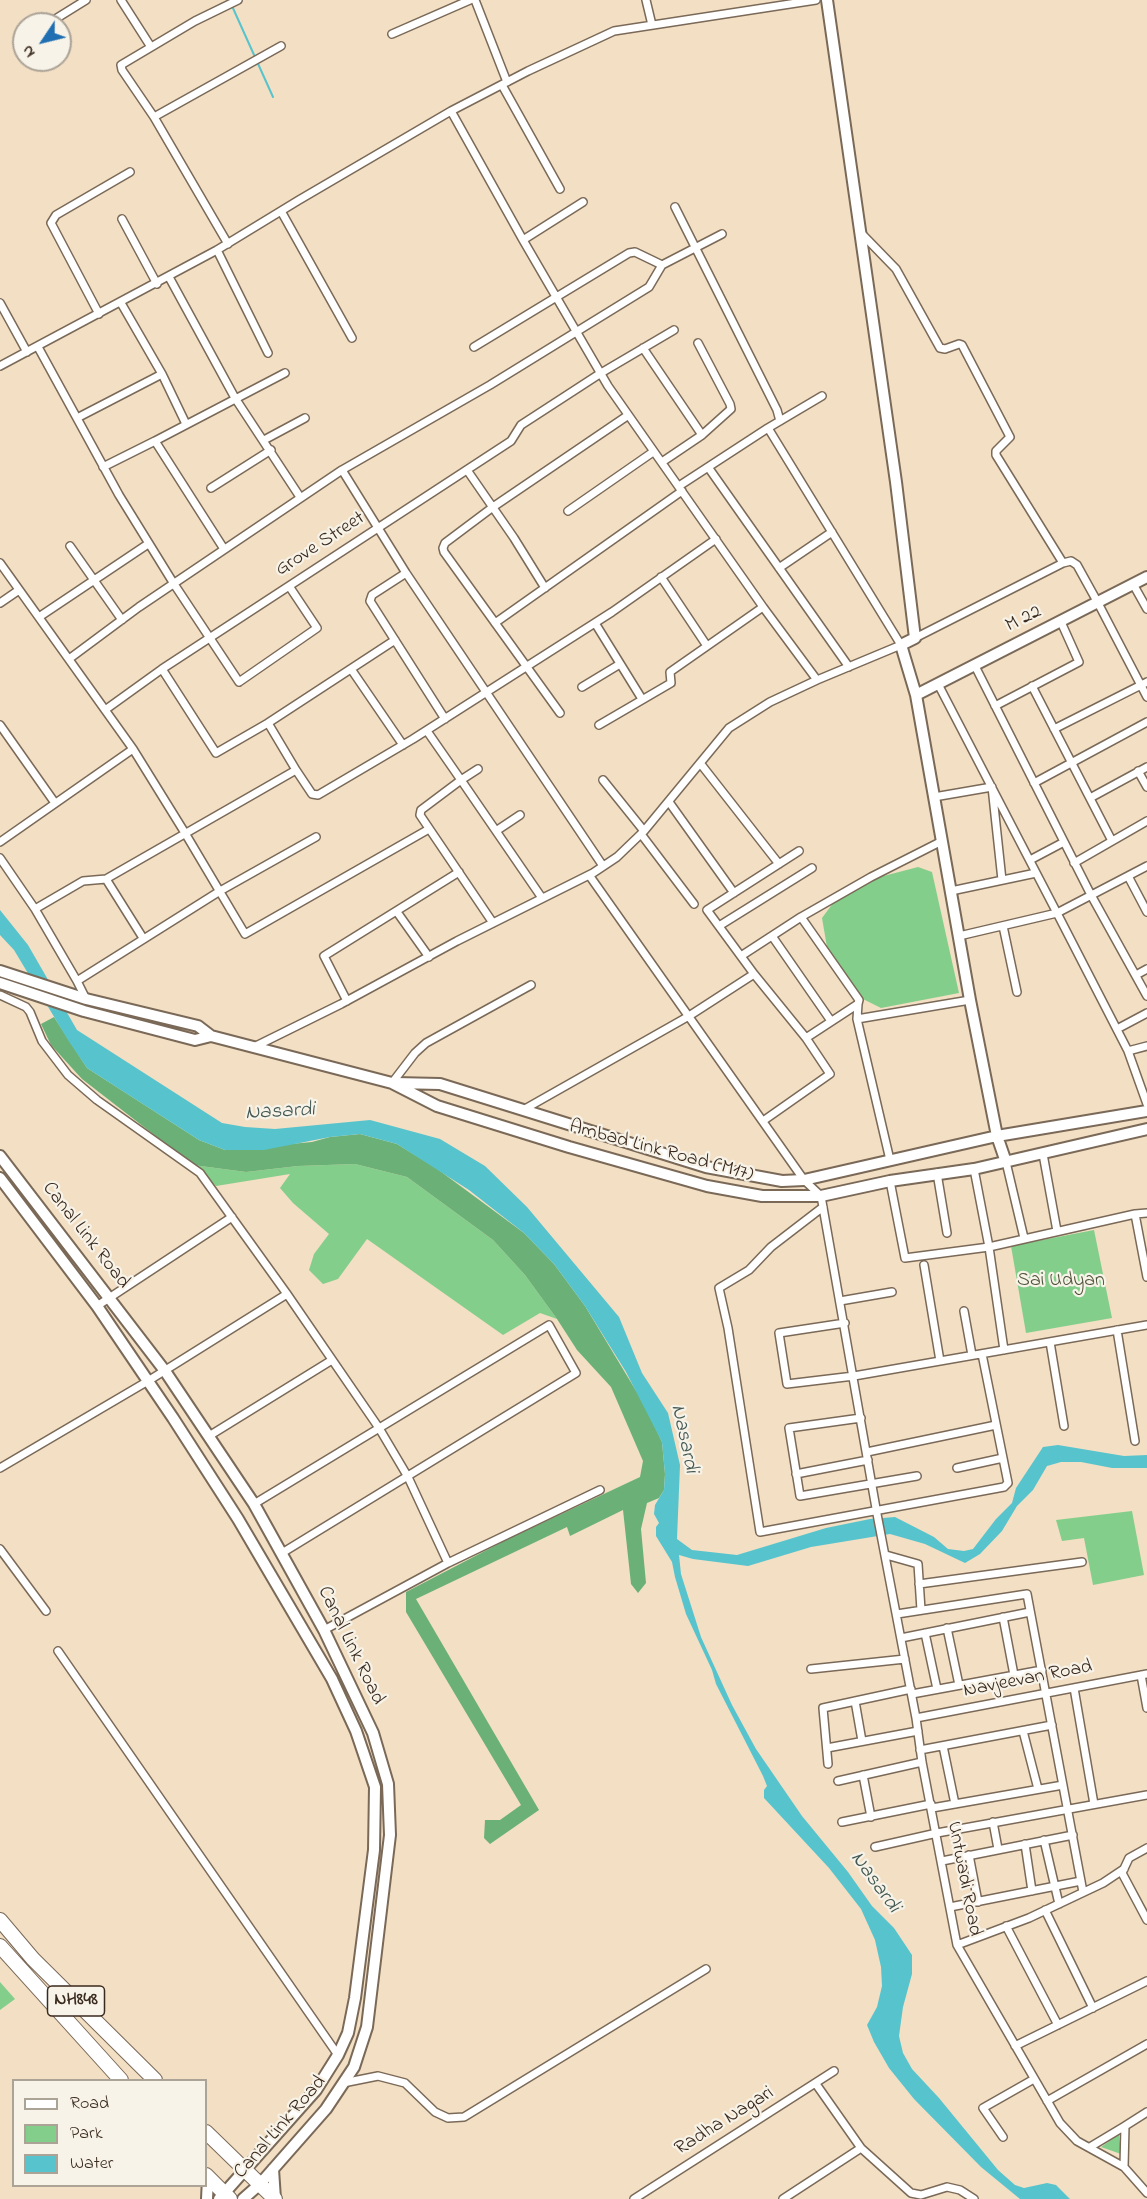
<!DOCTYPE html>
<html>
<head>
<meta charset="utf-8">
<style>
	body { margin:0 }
	#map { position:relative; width:1147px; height:2199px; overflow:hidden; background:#f2dfc4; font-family:"Indie Flower",sans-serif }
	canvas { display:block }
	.legend { position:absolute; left:12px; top:2079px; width:195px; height:108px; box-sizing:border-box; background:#f7f3e8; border:2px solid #aca397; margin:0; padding:8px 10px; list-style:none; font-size:18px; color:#3b2a1e }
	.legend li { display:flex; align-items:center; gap:12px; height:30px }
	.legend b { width:30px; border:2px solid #aca397 }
	.north { position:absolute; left:12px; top:12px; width:60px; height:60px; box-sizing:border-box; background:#f7f3e8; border:2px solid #aca397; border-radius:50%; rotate:235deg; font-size:16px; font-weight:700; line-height:24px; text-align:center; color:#3b2a1e }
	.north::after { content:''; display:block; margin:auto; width:21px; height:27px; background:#1f6fb2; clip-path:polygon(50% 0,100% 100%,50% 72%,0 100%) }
</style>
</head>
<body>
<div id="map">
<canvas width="1147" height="2199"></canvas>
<ul class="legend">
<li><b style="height:8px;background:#fff"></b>Road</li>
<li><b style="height:16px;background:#84ce8b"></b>Park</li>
<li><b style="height:16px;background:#57c4cd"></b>Water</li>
</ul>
<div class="north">N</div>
</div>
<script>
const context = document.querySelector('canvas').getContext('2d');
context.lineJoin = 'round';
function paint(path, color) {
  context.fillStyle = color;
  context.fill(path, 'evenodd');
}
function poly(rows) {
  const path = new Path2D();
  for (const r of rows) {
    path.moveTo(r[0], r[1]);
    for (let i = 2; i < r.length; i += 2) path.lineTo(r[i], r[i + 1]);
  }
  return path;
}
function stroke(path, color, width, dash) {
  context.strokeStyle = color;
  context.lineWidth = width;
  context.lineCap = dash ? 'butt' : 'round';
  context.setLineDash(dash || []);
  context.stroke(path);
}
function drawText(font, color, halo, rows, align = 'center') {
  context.font = font + ' "Indie Flower",sans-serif';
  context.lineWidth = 4.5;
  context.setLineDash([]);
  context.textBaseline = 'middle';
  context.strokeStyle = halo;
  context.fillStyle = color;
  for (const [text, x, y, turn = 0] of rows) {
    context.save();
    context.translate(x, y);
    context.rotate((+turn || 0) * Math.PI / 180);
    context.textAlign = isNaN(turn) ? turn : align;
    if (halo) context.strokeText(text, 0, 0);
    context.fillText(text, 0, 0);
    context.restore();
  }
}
paint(poly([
	[918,867,932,872,959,993,881,1008,863,999,828,953,822,918,842,891,876,878],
	[355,1164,407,1177,493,1240,525,1275,557,1319,540,1313,503,1335,367,1239,338,1279,323,1284,309,1270,314,1254,329,1234,293,1203,280,1188,290,1174,216,1186,193,1165,246,1172,298,1166],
	[1094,1230,1112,1318,1026,1333,1011,1246],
	[1132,1511,1144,1575,1093,1585,1084,1538,1062,1541,1056,1520],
	[0,1982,15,1999,0,2010],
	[1119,2134,1121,2154,1101,2147]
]), '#84ce8b');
paint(poly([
	[54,1017,87,1068,199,1140,225,1150,312,1142,330,1137,360,1134,397,1144,436,1168,524,1233,554,1264,585,1306,644,1404,662,1442,665,1474,664,1490,659,1498,647,1503,641,1529,646,1583,638,1593,631,1584,623,1510,570,1536,567,1527,416,1599,539,1810,490,1844,484,1838,485,1820,500,1820,521,1805,406,1612,406,1592,508,1539,640,1477,643,1461,611,1387,577,1350,557,1319,525,1275,493,1240,407,1177,355,1164,298,1166,246,1172,193,1165,82,1079,51,1045,41,1024]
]), '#6bb177');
paint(poly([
	[0,910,28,945,77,1030,222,1123,245,1127,275,1129,370,1120,440,1139,485,1166,527,1207,619,1317,642,1373,668,1413,680,1465,677,1539,692,1550,737,1555,826,1528,870,1519,895,1517,934,1537,948,1549,964,1551,973,1549,996,1519,1012,1503,1016,1488,1043,1447,1058,1445,1124,1456,1147,1455,1147,1468,1112,1468,1081,1462,1061,1462,1047,1466,1033,1490,1017,1506,1002,1531,980,1554,965,1563,925,1544,890,1534,811,1547,748,1566,693,1559,679,1555,681,1574,701,1637,732,1705,756,1749,802,1816,848,1872,872,1906,894,1928,912,1955,912,1974,903,2007,899,2036,903,2053,912,2069,939,2098,998,2170,1015,2185,1024,2188,1047,2183,1056,2185,1070,2199,1020,2199,981,2167,914,2099,889,2068,874,2042,867,2025,877,2007,882,1986,881,1967,875,1940,861,1909,829,1868,764,1798,764,1790,767,1786,763,1776,716,1684,712,1670,686,1614,675,1577,672,1562,656,1536,656,1527,659,1523,654,1514,655,1505,664,1490,665,1474,662,1442,626,1372,585,1306,554,1264,524,1233,469,1190,397,1144,360,1134,330,1137,264,1150,225,1150,199,1140,118,1088,87,1068,68,1040,14,950,0,935]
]), '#57c4cd');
stroke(poly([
	[232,6,273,97]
]), '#57c4cd', 2);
const street = poly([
	[121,0,151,47],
	[475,0,507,82],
	[646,0,652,25],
	[57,18,86,0],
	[392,34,470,0],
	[502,85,560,189],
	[451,111,523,240,608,386,763,607,817,680],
	[154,117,281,46],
	[675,207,777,410,780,421],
	[281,211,352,338],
	[122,219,157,284],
	[861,233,896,269,940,348,945,349,959,344,962,345,1010,437,996,451,996,455,1063,563],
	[523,240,583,202],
	[228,244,154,117,122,70,121,65,195,21,238,0],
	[217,250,268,353],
	[169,277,235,398,300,497],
	[0,303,27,352],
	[121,303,162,374,186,424],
	[99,314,51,223,56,215,130,172],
	[38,347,119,495,174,584,239,682,317,628,289,586],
	[474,347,629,253,635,252,662,265],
	[643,348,702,435],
	[0,366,217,250,299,200,451,111,528,71,614,31,816,0],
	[77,418,162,374],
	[264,440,305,418],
	[662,462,702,435,731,409,730,404,698,343],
	[103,467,155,441],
	[708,467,849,667],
	[342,470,490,385,649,287,662,265,722,234],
	[467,470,514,538,545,588],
	[679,486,768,428,822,396],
	[211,488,271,450],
	[568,511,653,452],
	[70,546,122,620],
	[224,549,155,441,285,373],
	[0,563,133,749,0,842],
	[779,568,832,532],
	[406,573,372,595,370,601,445,719],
	[661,577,707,646],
	[1133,584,1147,609],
	[0,603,19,590],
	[39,617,148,544],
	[495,623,682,491],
	[595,623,642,699],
	[915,638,1063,563,1071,561,1077,565,1098,603,1147,697],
	[69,659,139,607,342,470,406,573,603,866],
	[975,666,1091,895,1147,996],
	[351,669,403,745],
	[938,684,1057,913,959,936],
	[1032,686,1112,841],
	[582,687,620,664],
	[995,706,1079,662,1061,622],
	[105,710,162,669],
	[560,713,444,552,443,548,445,543,493,507,627,416],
	[268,723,395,640],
	[0,725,55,803],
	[599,725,671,683,670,672,763,607],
	[1054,729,1147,682],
	[427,731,461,780,478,769],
	[133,749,185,833,245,934,429,829],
	[700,763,779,864],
	[296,770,268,723,216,753,162,669,511,441,521,425,601,373,674,330],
	[1138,771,1147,787],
	[603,780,644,831],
	[1034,783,1147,722],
	[934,797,992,787,1002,880],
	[1090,798,1147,767],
	[669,802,734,893],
	[496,831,520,815],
	[641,834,694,904],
	[0,858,35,909,77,981],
	[1030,860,1064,842],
	[1074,863,1147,821],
	[1147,866,1057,913,1128,1051,1147,1046],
	[589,875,804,1180,821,1196,877,1514,916,1718,922,1762,957,1945,1060,2123,1077,2141,1124,2167,1147,2193],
	[1128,876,1147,912],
	[951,891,1036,873],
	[35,909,83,881,106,879],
	[397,912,429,957],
	[801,917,871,877,942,841],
	[493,923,420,815,421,810,461,780,542,898],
	[719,926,812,868],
	[1003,926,1017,992],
	[772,936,831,1021],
	[143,938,106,879,296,770,312,794,318,795,413,739,612,612,716,539],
	[741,956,801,917,859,1000,858,1004,806,1038,830,1074,763,1121],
	[754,974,806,1038],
	[1136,975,1147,969],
	[0,995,26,1007,30,1012,42,1041,68,1075,97,1100,200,1173,287,1294,379,1428,408,1477,448,1563],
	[86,999,77,981,220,891,316,837],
	[347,1001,324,956,459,872],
	[858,1004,857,1019,890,1160],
	[857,1019,970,1000],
	[1117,1029,1147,1013],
	[254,1047,341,1004,457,941,593,873,617,857,644,831,729,728,770,702,817,680,901,645,768,428],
	[1128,1051,1147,1104],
	[392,1083,415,1053,426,1043,531,985],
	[523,1110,689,1016,754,974,707,910,799,851],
	[1043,1154,1057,1231],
	[1006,1162,1024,1238],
	[974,1169,989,1247,1004,1350],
	[937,1173,947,1233],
	[890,1181,905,1258,989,1247,1135,1214,1147,1277],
	[823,1207,771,1247,749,1270,719,1288,728,1328,760,1532,1004,1487,1008,1483,982,1354],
	[1135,1214,1147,1213],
	[924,1265,940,1361],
	[840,1301,892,1292],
	[97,1306,232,1217],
	[964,1311,972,1355],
	[845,1323,779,1333,787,1384,854,1376,1147,1325],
	[1117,1330,1135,1441],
	[1050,1342,1064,1426],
	[861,1418,789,1428,800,1496,917,1476],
	[209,1436,332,1360],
	[867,1452,996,1425],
	[0,1468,148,1381,287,1294],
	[957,1468,1003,1458],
	[796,1474,868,1460],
	[254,1504,549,1325,576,1373,282,1553],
	[0,1549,46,1611],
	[886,1555,918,1564,921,1610],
	[919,1584,1082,1562],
	[897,1614,1027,1594,1083,1892],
	[1003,1617,1014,1675],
	[947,1628,959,1685],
	[324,1630,448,1563,600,1490],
	[925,1633,937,1689],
	[901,1638,1030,1612],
	[58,1651,338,2055],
	[811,1669,905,1659],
	[1141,1675,1147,1708],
	[1074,1688,1094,1804],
	[912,1694,1042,1670],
	[855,1701,862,1741],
	[916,1718,1147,1674],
	[1023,1731,1038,1789],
	[943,1746,955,1804],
	[827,1748,918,1731],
	[920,1750,1052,1725],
	[828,1764,823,1708,911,1689],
	[863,1775,871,1817],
	[838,1781,922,1762],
	[932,1808,1063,1785],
	[842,1822,931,1804],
	[993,1822,998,1849],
	[1044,1840,1059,1904],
	[1025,1844,1032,1891],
	[875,1847,937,1833,1147,1795],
	[1147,1848,1129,1858,1122,1873,1147,1920],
	[969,1855,978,1902],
	[942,1861,1073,1835],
	[950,1907,1081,1881],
	[1045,1910,1093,2008],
	[1006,1926,1058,2025],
	[957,1945,1029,1918,1103,1883,1124,1869],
	[1015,2046,1147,1981],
	[343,2083,378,2076,405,2083,435,2112,448,2118,464,2117,706,1969],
	[816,2084,861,2148,911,2193,921,2195,947,2187,960,2190,974,2199],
	[1047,2101,1147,2044],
	[1003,2137,983,2108,1034,2079],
	[1090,2147,1125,2126],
	[1124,2167,1125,2126,1147,2112],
	[634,2199,834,2071],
	[783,2199,861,2148]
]);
const secondary = poly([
	[827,0,896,482,915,638,901,645,916,695,970,1000,997,1136,1006,1162],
	[916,695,1147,577],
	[0,971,86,999,198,1026,211,1036,392,1083,437,1106,569,1147,707,1186,762,1196,821,1196,890,1181,974,1169,1147,1129],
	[0,983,84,1011,195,1040,211,1036],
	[395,1083,440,1084,706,1167,782,1181,804,1180,997,1136,1147,1111],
	[0,1156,165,1371,254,1504,324,1630,373,1733,388,1784,390,1835,367,2027,354,2067,326,2109,260,2184,243,2199],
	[0,1178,97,1306,173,1418,238,1519,332,1679,356,1731,375,1787,374,1850,355,1998,348,2033,338,2055,316,2090,219,2199],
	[273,2169,275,2199],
	[207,2199,208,2178]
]);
const highway = poly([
	[0,1920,33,1959,155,2080],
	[0,1946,121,2080],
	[206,2132,275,2199],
	[206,2175,230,2199]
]);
stroke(street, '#7b6958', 10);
stroke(secondary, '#7b6958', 14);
stroke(highway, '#7b6958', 16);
stroke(street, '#fff', 7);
stroke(secondary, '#fff', 10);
stroke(highway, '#fff', 14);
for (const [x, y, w] of [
	[76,2001,57]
]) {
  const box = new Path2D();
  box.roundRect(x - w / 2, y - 15, w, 30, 4.5);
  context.fillStyle = '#f7f3e8';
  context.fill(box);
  stroke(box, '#3b2a1e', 1.5);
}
drawText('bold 18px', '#3b2a1e', null, [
	["NH848",76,2001]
]);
drawText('20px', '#3b2a1e', '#f7f3e8', [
	["Grove Street",321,545,-33],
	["M 22",1024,620,-27],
	["Ambad Link Road (M17)",661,1152,15],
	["Canal Link Road",85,1236,52],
	["Canal Link Road",350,1646,64],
	["Navjeevan Road",1028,1680,-11],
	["Untwadi Road",963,1879,79],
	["Radha Nagari",725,2122,-32],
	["Canal Link Road",281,2128,-49]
]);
drawText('20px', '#4d5339', '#f7f3e8', [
	["Sai Udyan",1061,1282]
]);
drawText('italic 21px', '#435853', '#f7f3e8', [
	["Nasardi",280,1113,-3],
	["Nasardi",683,1439,78],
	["Nasardi",874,1883,54]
]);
</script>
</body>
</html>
